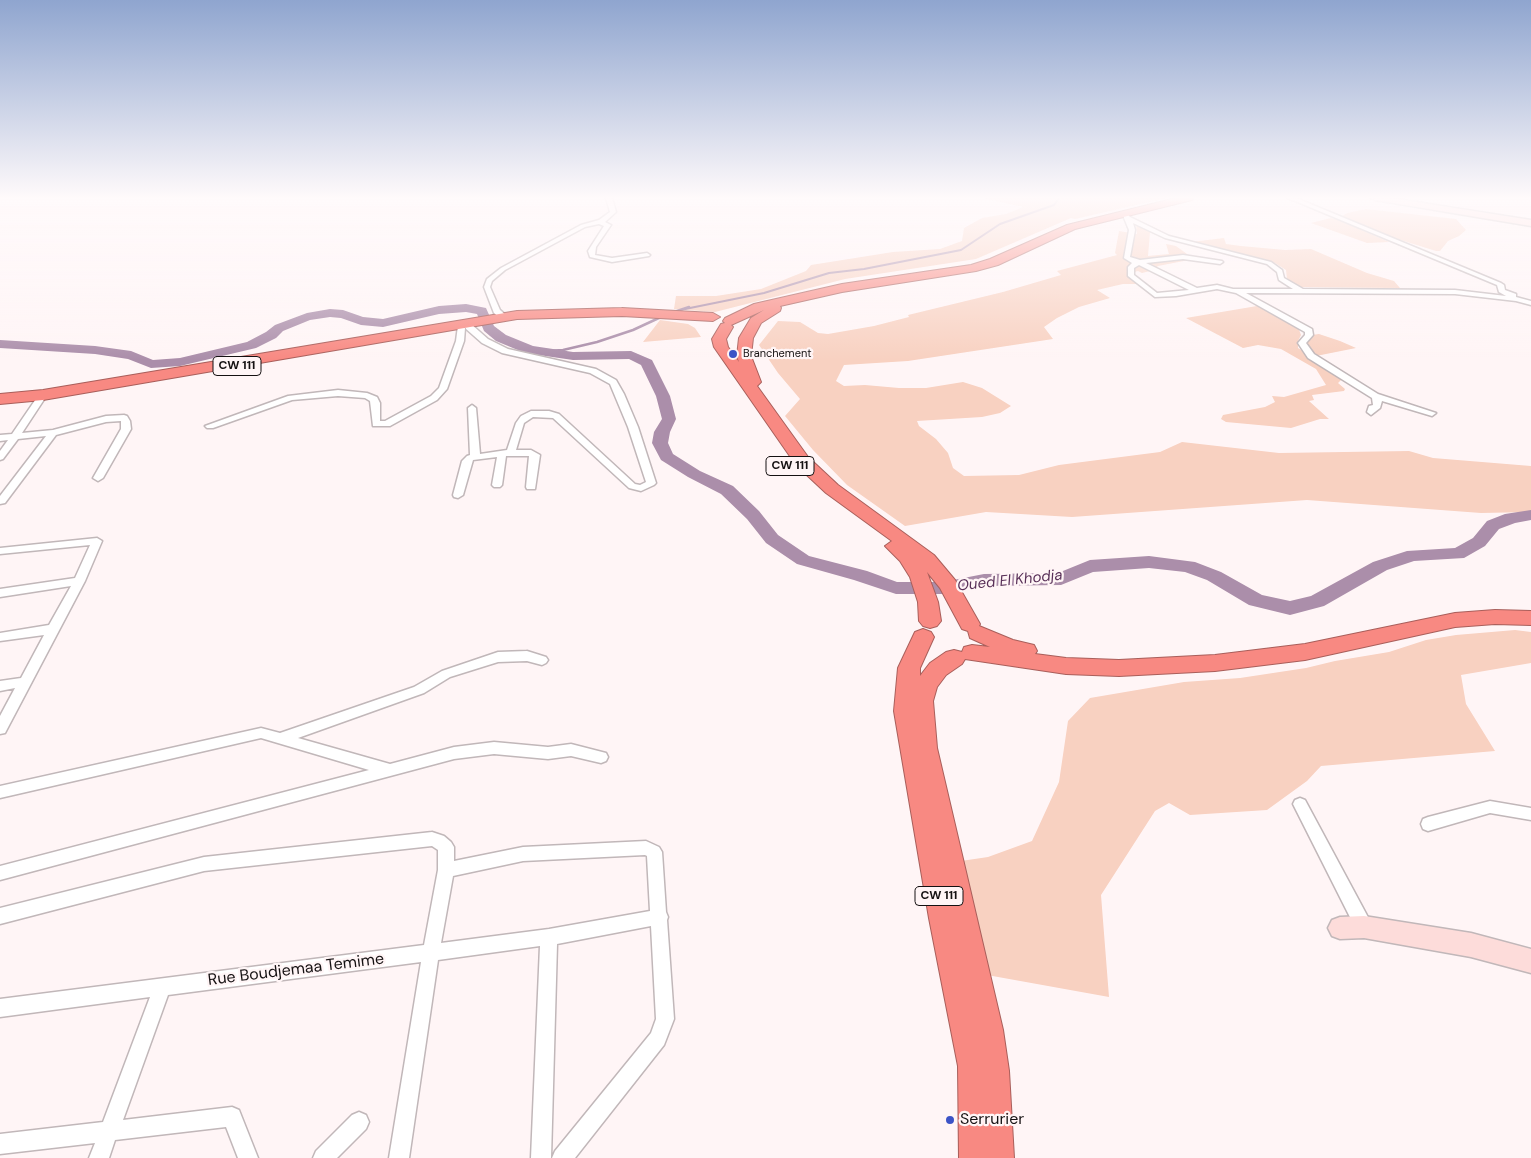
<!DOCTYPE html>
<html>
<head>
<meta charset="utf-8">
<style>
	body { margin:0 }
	canvas { display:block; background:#fff5f6 }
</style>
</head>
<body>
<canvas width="1531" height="1158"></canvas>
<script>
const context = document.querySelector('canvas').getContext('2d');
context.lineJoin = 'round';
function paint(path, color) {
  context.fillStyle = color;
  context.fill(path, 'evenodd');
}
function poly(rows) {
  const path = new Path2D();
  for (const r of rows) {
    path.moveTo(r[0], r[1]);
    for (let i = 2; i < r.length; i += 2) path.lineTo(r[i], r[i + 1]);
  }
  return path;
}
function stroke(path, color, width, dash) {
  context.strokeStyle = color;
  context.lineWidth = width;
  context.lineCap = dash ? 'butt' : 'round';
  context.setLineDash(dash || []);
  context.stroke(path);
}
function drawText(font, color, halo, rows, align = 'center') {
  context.font = font + ' "DM Sans",sans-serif';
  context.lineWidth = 4.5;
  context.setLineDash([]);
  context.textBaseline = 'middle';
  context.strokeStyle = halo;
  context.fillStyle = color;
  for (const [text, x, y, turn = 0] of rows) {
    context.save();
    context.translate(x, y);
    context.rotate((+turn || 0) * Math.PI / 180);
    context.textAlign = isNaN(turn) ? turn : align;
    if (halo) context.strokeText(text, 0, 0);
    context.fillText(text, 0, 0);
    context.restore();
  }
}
paint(poly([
	[983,198,1167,198,1075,219,1071,218,976,259,845,279,715,312,674,309,676,296,716,296,761,289,806,271,811,265,893,252,940,249,962,241,964,228,982,218,1006,214,1023,207],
	[1366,209,1456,219,1466,230,1459,236,1448,241,1440,251,1436,251,1375,232,1339,218,1347,213],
	[1331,218,1339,220,1389,242,1367,243,1311,223],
	[1136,223,1150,232,1148,256,1169,254,1166,244,1176,246,1194,259,1158,266,1154,270,1142,273,1138,271,1127,274,1137,284,1123,284,1097,290,1110,298,1079,307,1057,318,1044,327,1053,339,908,361,844,365,836,381,844,386,865,385,899,388,926,388,963,382,982,388,1011,406,1000,413,982,417,917,421,919,426,936,439,948,453,953,468,964,476,1019,475,1059,465,1160,452,1182,442,1279,453,1409,451,1433,458,1531,466,1531,512,1481,513,1307,500,1072,517,986,512,905,526,847,485,813,450,785,416,800,399,778,373,759,345,778,321,800,322,818,333,828,334,874,326,909,317,908,315,1003,292,1061,275,1057,271,1117,255,1115,253,1119,231,1137,234],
	[1224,238,1226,244,1241,246,1285,250,1311,249,1367,273,1394,281,1400,288,1299,287,1287,279,1286,270,1275,263,1191,242],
	[1257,306,1298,327,1301,335,1298,341,1298,348,1344,377,1338,383,1345,389,1344,391,1312,395,1314,400,1309,401,1329,419,1320,419,1291,428,1226,422,1221,419,1223,415,1265,407,1275,402,1272,396,1284,397,1326,385,1316,369,1281,349,1258,345,1243,348,1186,318],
	[660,320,688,324,695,328,701,337,643,342],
	[1319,334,1340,341,1356,348,1316,356,1308,350,1305,343,1312,335],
	[1515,630,1531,632,1531,663,1461,675,1466,704,1495,751,1321,766,1307,781,1267,810,1190,815,1169,803,1155,811,1101,895,1109,997,987,975,961,861,988,857,1032,841,1059,782,1068,721,1090,698,1184,682,1240,678,1306,668,1335,661,1389,652,1426,640,1456,635]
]), '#f8d1c1');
stroke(poly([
	[685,309,764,293,829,273,864,269,961,250,1000,224,1054,205,1059,198]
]), '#ab8eaa', 2);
stroke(poly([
	[674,312,689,307],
	[547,351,563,350,597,342,633,330,661,317]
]), '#ab8eaa', 2.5);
paint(poly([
	[466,304,486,308,494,326,506,335,533,346,573,352,631,351,652,360,670,396,676,419,670,432,668,443,673,454,700,471,733,486,759,511,778,535,809,556,867,571,897,582,943,582,984,574,1058,573,1090,560,1149,556,1195,562,1221,572,1262,595,1290,601,1311,596,1373,562,1407,551,1455,548,1473,538,1487,521,1505,514,1531,510,1531,520,1515,523,1499,529,1485,546,1464,558,1414,561,1387,570,1324,606,1290,615,1249,605,1207,580,1185,572,1149,568,1093,572,1061,585,984,586,943,594,896,594,854,580,797,564,766,543,747,519,721,494,688,477,661,460,652,443,654,432,662,419,656,396,641,365,629,359,573,360,525,353,496,341,484,331,477,314,466,312,439,314,383,327,361,325,341,318,330,317,310,320,283,331,276,338,256,348,180,366,151,368,128,359,95,354,0,348,0,340,95,346,131,351,153,360,180,358,247,342,266,332,275,325,307,313,330,309,343,310,363,317,383,319,439,306,466,304]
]), '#ab8eaa');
const street = poly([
	[606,198,612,198,616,212,605,222,611,225,596,247,595,255,612,258,647,253,650,255,649,256,612,262,590,257,588,251,604,226,599,224,585,227,505,270,492,281,490,287,500,310,508,317,501,319,494,313,484,287,487,279,501,268,581,225,599,220,610,212,606,198],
	[1288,198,1296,198,1501,283,1504,285,1505,290,1516,294,1516,297,1531,301,1531,305,1516,301,1455,294,1246,293,1312,329,1313,335,1306,343,1314,354,1378,394,1436,413,1432,416,1382,401,1380,408,1371,415,1367,412,1369,406,1373,405,1372,398,1308,358,1298,343,1305,335,1305,332,1236,293,1217,289,1176,296,1155,297,1128,276,1128,267,1132,263,1124,258,1129,230,1122,213,1125,211,1130,217,1169,236,1271,262,1282,270,1284,278,1303,289,1455,290,1506,296,1499,292,1497,285,1288,198],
	[1133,223,1165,238,1267,264,1277,272,1279,280,1293,289,1233,289,1217,285,1197,288,1146,263,1183,259,1220,264,1223,262,1222,261,1183,255,1140,260,1130,257,1135,230,1133,223],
	[1139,265,1189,290,1157,293,1134,275,1134,268,1139,265],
	[465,324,471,324,488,339,508,349,596,369,616,380,624,394,638,427,656,483,654,485,641,491,629,488,553,418,533,417,524,423,516,450,531,450,540,455,535,489,527,489,526,487,529,456,506,456,502,485,500,487,494,487,492,485,497,457,473,460,463,495,458,498,454,497,453,495,462,461,467,456,470,455,468,408,472,405,476,408,480,454,507,450,516,423,521,416,531,411,549,411,559,414,635,484,640,485,646,482,628,427,610,384,590,373,502,353,482,343,465,328,465,324],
	[458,326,465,328,464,341,447,389,437,400,390,426,373,426,370,401,365,398,338,396,292,400,213,428,207,428,205,426,288,396,338,390,367,393,377,397,380,403,380,421,385,421,431,396,439,388,456,341,458,326],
	[43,392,47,395,22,433,53,430,106,416,124,415,127,416,130,421,131,429,103,478,98,481,93,478,121,429,121,421,106,422,56,435,5,503,0,504,0,496,46,436,18,439,3,459,0,460,0,451,8,440,0,441,0,435,12,434,40,393,43,392],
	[97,538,102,541,85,581,5,733,0,734,0,716,15,688,0,691,0,681,21,678,44,635,0,641,0,633,49,625,71,586,0,597,0,589,75,578,90,545,0,554,0,548,97,538],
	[527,651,546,657,548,660,546,663,542,665,527,661,498,662,450,677,424,693,298,738,390,764,454,747,494,742,548,747,571,744,606,753,608,757,606,761,601,763,571,756,548,759,494,754,454,759,0,880,0,866,369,770,261,738,0,798,0,786,261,728,280,733,414,687,442,671,498,652,527,651],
	[1300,798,1305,800,1370,921,1372,927,1370,933,1364,935,1358,933,1293,804,1295,800,1300,798],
	[1490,801,1531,808,1531,820,1490,813,1428,831,1423,829,1421,824,1423,819,1428,817,1490,801],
	[432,832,444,836,451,842,454,847,454,861,523,847,646,841,659,847,662,852,666,912,668,917,667,920,674,1019,664,1045,575,1158,552,1158,555,1151,651,1033,656,1019,651,926,557,944,551,1158,531,1158,540,946,438,960,409,1158,389,1158,421,962,168,995,123,1120,232,1107,239,1110,258,1158,238,1158,226,1127,115,1140,109,1158,89,1158,95,1143,0,1154,0,1134,103,1122,150,997,0,1017,0,999,424,945,438,870,438,850,432,846,204,871,0,924,0,908,204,857,432,832],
	[645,855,647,856,650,911,549,929,441,943,453,876,523,861,645,855],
	[359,1112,366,1115,369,1122,366,1129,337,1158,313,1158,316,1151,352,1115,359,1112]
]);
const secondary = poly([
	[1371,198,1391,198,1531,220,1531,226,1375,200,1371,198],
	[1364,916,1471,933,1531,949,1531,973,1471,957,1364,938,1340,939,1332,936,1328,928,1332,920,1340,917,1364,916]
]);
const highway = poly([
	[1176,198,1193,198,1192,200,1075,229,998,265,976,271,842,292,780,306,781,308,780,311,761,323,753,338,751,356,761,382,757,386,808,457,838,485,934,555,955,580,980,624,979,626,1013,640,1034,645,1037,651,1035,654,1066,658,1119,660,1215,655,1305,644,1455,613,1495,610,1531,611,1531,625,1495,624,1455,627,1305,660,1215,671,1119,676,1066,674,965,659,962,664,946,675,937,687,933,701,937,748,1003,1030,1009,1071,1014,1158,959,1158,958,1066,929,918,894,711,898,668,915,632,923,629,931,632,934,637,920,668,920,676,930,663,946,652,954,650,962,652,964,647,972,645,990,647,970,638,968,631,962,629,940,588,927,572,938,602,941,621,937,626,930,628,923,626,919,621,918,602,910,577,900,561,885,546,892,541,826,493,796,465,714,347,712,339,721,324,725,323,723,321,725,318,754,304,842,284,971,265,990,259,1067,225,1176,198],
	[764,310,751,318,739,338,737,356,739,362,728,347,726,339,733,327,731,325,764,310],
	[622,308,713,313,720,317,713,321,622,316,517,319,43,400,0,404,0,394,43,390,517,311,622,308]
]);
stroke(street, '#c1b7b9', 3);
stroke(secondary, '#c1b7b9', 3);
stroke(highway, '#a95f5b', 2);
paint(street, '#fff');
paint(secondary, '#fddcda');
paint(highway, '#f88982');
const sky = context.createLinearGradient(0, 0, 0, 360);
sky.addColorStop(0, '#8fa5cf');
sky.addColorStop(0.55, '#fffafb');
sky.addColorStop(1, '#fffafb00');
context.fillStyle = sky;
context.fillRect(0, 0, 1531, 360);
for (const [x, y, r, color] of [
	[733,354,5,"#3c53c6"],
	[950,1120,5,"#3c53c6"]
]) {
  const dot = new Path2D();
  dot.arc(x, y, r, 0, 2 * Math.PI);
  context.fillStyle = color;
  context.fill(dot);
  stroke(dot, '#fff5f6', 2);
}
drawText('11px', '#151112', '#fff5f6', [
	["Branchement",743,354]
], 'left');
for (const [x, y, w] of [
	[237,366,48],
	[790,466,48],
	[939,896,48]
]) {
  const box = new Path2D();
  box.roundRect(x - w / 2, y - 9.5, w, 19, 4);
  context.fillStyle = '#fff5f6';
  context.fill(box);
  stroke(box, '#151112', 1);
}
drawText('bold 12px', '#151112', null, [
	["CW 111",237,366],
	["CW 111",790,466],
	["CW 111",939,896]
]);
drawText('italic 15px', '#593058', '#fff5f6', [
	["Oued El Khodja",1010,581,-6]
]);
drawText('16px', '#151112', '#fff5f6', [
	["Rue Boudjemaa Temime",296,970,-7]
]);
drawText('16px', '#151112', '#fff5f6', [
	["Serrurier",960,1120]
], 'left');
</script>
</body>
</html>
